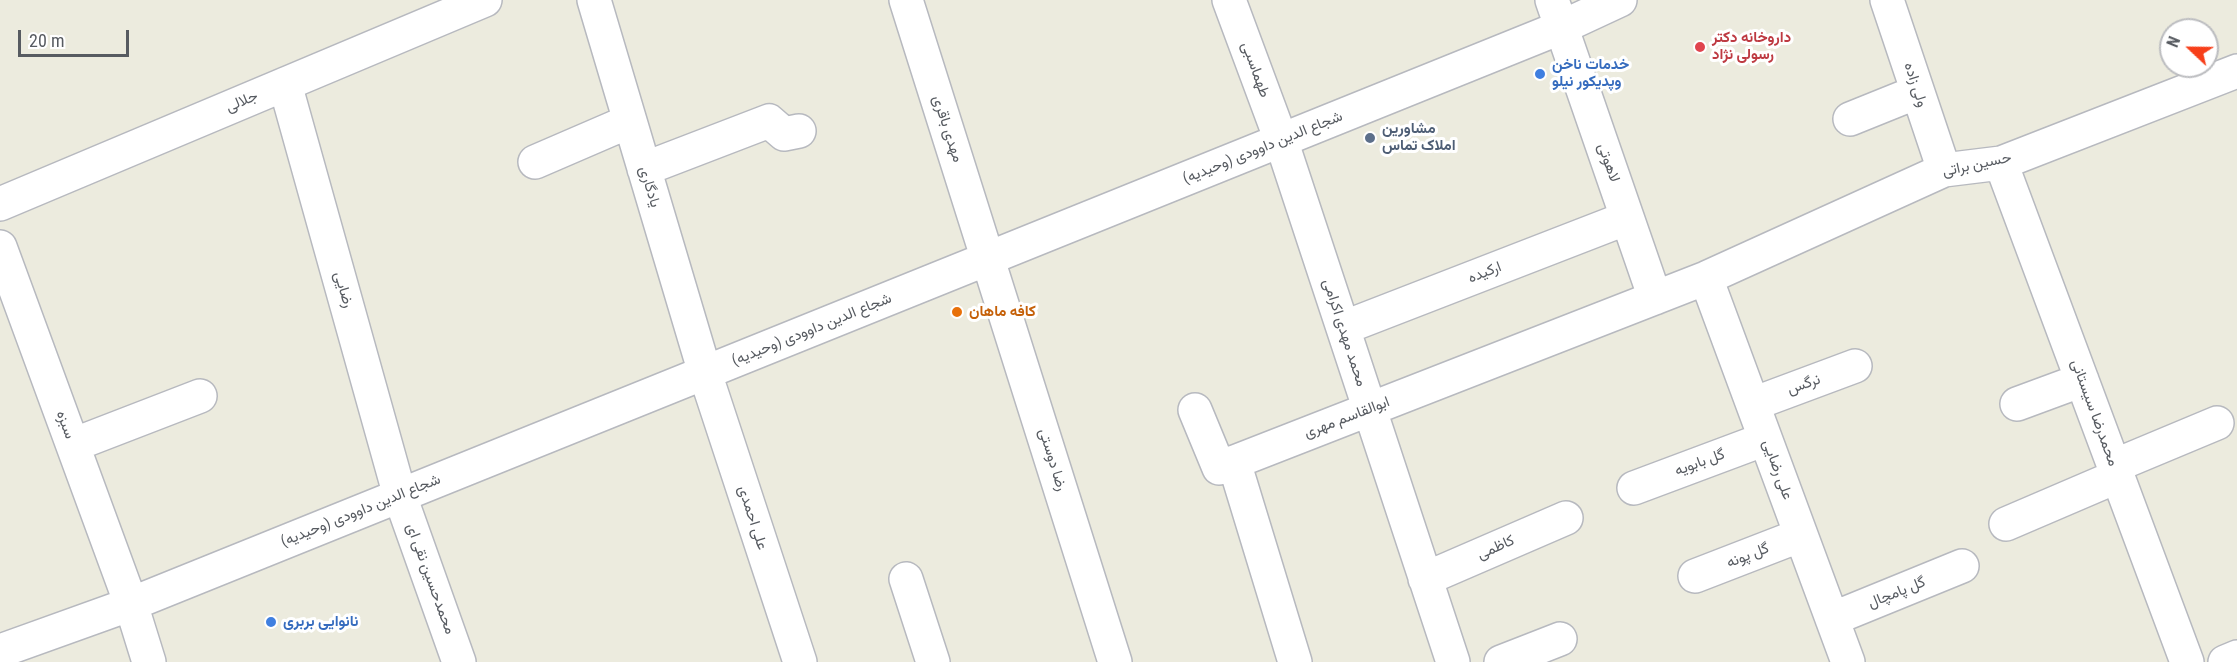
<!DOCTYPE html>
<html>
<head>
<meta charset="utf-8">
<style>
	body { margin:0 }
	#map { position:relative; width:2237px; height:662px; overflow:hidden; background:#ecebde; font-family:"Roboto Condensed",sans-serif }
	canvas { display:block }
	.north { position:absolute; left:2159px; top:18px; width:60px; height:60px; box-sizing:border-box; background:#fff; border:2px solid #bcbdc0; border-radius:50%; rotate:292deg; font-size:16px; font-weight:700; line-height:24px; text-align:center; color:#575b61 }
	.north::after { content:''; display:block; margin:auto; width:21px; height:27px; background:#f73f1a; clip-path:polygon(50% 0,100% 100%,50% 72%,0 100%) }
	.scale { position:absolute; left:18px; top:30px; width:111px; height:27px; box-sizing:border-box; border:3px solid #575b61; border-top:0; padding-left:8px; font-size:18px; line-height:21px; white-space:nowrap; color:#575b61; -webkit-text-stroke:4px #fff; paint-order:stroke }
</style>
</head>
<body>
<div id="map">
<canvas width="2237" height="662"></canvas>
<div class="north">N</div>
<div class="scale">20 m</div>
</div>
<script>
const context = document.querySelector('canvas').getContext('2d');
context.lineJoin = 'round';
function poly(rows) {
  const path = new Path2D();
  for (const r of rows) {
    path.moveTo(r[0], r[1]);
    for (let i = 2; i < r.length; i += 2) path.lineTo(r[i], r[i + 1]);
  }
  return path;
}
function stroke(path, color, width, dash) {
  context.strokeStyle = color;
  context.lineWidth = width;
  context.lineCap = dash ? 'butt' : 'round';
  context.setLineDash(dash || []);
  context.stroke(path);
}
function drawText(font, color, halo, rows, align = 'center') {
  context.font = font + ' "Roboto Condensed",Vazirmatn,sans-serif';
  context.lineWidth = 6;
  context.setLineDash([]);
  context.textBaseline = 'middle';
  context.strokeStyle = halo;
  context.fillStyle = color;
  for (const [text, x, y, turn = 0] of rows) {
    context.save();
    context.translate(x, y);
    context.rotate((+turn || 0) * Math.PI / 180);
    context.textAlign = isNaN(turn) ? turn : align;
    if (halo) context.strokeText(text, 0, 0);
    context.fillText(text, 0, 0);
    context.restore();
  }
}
const minor = poly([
	[594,0,705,373,800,662],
	[906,0,1115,662],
	[1229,0,1281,140,1453,662],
	[1552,0,1655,298],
	[1887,0,1944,170],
	[285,84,400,496,459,662],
	[1850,119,1917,92],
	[535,162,630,121],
	[2001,163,2187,662],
	[644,169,769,121,784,134,799,131],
	[0,204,485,0],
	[0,247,131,604,149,662],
	[1706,278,1848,662],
	[1343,328,1627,218],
	[1753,404,1855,366],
	[2017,404,2082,380],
	[1195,410,1219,468,1706,278,1944,170,2001,163,2237,71],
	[73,445,200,396],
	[1234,462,1295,662],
	[2114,466,2217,423],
	[1634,488,1765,439],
	[2006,524,2118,476],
	[1695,576,1801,535],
	[906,579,933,662],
	[1425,579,1566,518],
	[1832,619,1962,566],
	[0,651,131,604,1562,27,1620,0],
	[1501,662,1560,639],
	[2225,662,2237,657]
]);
stroke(minor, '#b7b9bf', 36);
stroke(minor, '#fff', 33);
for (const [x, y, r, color] of [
	[1700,47,6,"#e0444e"],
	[1540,74,6,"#3f7fe0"],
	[1370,138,6,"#5c6f8a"],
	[957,312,6,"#e8710a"],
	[271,622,6,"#3f7fe0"]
]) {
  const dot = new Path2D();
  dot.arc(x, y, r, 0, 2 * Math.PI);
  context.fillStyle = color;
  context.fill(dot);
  stroke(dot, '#fff', 2);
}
drawText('bold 15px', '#be3a42', '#fff', [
	["داروخانه دکتر",1712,38],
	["رسولی نژاد",1712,55]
], 'left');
drawText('bold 15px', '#366cbe', '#fff', [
	["خدمات ناخن",1552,65],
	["وپديكور نيلو",1552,82],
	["نانوایی بربری",283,622]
], 'left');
drawText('15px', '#575b61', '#fff', [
	["طهماسبی",1255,70,70],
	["ولی زاده",1915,85,72],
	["جلالی",242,102,-23],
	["مهدی باقری",947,129,72],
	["شجاع الدین داوودی (وحیدیه)",1263,148,-22],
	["لاهوتی",1608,163,71],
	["حسین براتی",1977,165,-12],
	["یادگاری",649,187,73],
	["ارکیده",1485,273,-21],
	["رضایی",343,290,74],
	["شجاع الدین داوودی (وحیدیه)",812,330,-22],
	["محمد مهدی اکرامی",1344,333,72],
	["نرگس",1804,385,-20],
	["محمدرضا سیستانی",2094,413,70],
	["ابوالقاسم مهری",1347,418,-21],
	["سبزه",65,425,70],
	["رضا دوستی",1052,460,73],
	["گل بابویه",1700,463,-20],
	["علی رضایی",1777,470,70],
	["شجاع الدین داوودی (وحیدیه)",361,511,-22],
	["علی احمدی",752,518,72],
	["کاظمی",1496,548,-24],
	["گل پونه",1748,556,-21],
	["محمدحسین نقی ای",430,579,70],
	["گل پامچال",1897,593,-22]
]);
drawText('bold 15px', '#4e5e75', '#fff', [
	["مشاورین",1382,129],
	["املاک تماس",1382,146]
], 'left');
drawText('bold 15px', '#c56008', '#fff', [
	["کافه ماهان",969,312]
], 'left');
</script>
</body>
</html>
